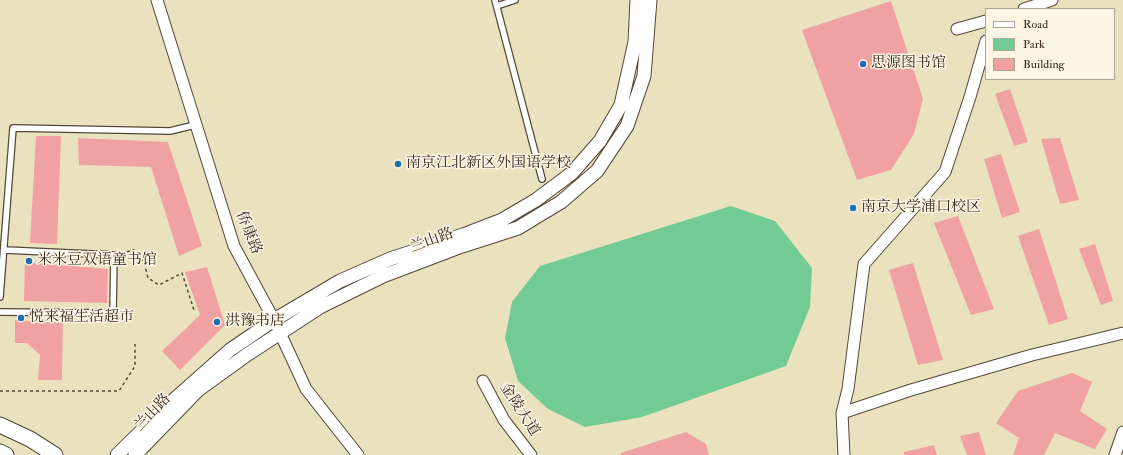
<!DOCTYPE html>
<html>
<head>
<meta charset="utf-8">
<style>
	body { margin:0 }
	#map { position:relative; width:1123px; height:455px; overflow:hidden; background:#eae2bf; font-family:"IM FELL Double Pica",serif }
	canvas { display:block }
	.legend { position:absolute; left:985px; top:8px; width:130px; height:72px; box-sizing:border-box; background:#fcf5e5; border:1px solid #afa495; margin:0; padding:5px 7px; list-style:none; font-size:12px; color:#3b2a1e }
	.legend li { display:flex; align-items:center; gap:8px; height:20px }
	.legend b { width:20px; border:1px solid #afa495 }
</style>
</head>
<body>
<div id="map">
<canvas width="1123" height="455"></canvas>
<ul class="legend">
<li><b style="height:5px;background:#fff"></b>Road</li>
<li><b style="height:11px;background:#72cb92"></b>Park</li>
<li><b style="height:11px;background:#efa2a1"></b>Building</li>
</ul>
</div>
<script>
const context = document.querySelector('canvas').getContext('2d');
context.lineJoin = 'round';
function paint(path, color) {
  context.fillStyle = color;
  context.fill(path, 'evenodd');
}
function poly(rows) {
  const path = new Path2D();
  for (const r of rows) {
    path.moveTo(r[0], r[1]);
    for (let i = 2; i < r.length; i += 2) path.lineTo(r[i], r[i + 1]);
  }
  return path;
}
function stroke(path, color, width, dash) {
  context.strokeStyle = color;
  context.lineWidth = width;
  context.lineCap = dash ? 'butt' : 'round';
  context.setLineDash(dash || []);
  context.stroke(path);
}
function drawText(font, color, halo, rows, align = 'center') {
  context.font = font + ' "IM FELL Double Pica","Noto Serif SC",serif';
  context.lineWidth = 3;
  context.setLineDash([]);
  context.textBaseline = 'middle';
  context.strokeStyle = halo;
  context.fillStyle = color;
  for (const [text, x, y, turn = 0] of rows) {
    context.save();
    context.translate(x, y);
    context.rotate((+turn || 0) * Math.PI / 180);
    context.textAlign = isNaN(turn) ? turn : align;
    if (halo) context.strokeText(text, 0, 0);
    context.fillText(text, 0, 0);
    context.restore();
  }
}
paint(poly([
	[731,206,775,221,812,268,810,307,786,366,642,417,585,427,548,409,518,381,505,338,512,302,540,266]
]), '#72cb92');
paint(poly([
	[891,1,923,99,914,134,891,170,857,180,802,30],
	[1010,89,1028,142,1014,146,995,94],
	[36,136,61,136,57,244,30,243],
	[78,138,168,142,202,246,179,256,151,167,79,165],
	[1060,138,1079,200,1060,204,1041,139],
	[1001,154,1020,212,1002,218,984,159],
	[958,216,994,309,971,315,934,223],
	[1039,229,1068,319,1049,325,1018,236],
	[1095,244,1113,301,1101,305,1079,249],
	[25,262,108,269,107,303,24,301],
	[913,263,943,360,918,365,889,270],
	[207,267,225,325,180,370,162,351,200,315,185,272],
	[15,320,63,323,62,380,38,380,40,355,27,343,15,343],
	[1072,373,1092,382,1080,411,1107,429,1095,449,1055,433,1044,455,1013,455,1019,438,996,423,1018,391],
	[686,432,706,444,709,455,621,455,621,453],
	[979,432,986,455,967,455,960,436],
	[934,445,937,455,904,455,904,452]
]), '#efa2a1');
const service = poly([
	[495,0,542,179],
	[497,6,515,0],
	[0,297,13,128,170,131,195,125],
	[0,312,113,313,114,255,5,250]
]);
const minor = poly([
	[157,0,234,246,274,320,306,389,358,455],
	[1024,9,1052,0],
	[957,29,986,21],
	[483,381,504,420,531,455],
	[842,413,911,390,1032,355,1123,333],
	[844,455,842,413,848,389,864,264,945,172,970,97,986,41],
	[1115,455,1123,432]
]);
const tertiary = poly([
	[117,455,169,404,230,350,274,320,340,281,390,259,463,235,502,220,536,200,572,173,600,141,621,105,635,42,637,0],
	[135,455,198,390,248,354,320,307,383,276,462,246,518,228,561,202,597,171,627,126,644,76,650,0]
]);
const secondary = poly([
	[0,425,30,439,55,455],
	[0,452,6,455]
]);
stroke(service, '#554636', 8);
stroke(minor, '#554636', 13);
stroke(tertiary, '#554636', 15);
stroke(secondary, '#554636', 17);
stroke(poly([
	[121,253,134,250,144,262,148,278,159,285,182,273,194,310],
	[0,391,119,391,135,366,135,344]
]), '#554636', 1.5, [3, 3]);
stroke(service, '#fff', 5.5);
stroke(minor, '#fff', 11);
stroke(tertiary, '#fff', 13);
stroke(secondary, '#fff', 15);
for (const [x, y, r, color] of [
	[863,64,4,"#1f6fb2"],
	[398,164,4,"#1f6fb2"],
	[853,208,4,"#1f6fb2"],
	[29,261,4,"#1f6fb2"],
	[21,318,4,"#1f6fb2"],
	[217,322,4,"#1f6fb2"]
]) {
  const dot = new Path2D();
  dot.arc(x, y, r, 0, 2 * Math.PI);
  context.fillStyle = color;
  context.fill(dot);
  stroke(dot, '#fcf5e5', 1.5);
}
drawText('15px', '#3b2a1e', '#fcf5e5', [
	["思源图书馆",871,64],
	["南京江北新区外国语学校",406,164],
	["南京大学浦口校区",861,208],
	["米米豆双语童书馆",37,261],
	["悦来福生活超市",29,318],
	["洪豫书店",225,322]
], 'left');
drawText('15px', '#3b2a1e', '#fcf5e5', [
	["侨康路",248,233,68],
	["兰山路",432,241,-20],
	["金陵大道",519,410,57],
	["兰山路",153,413,-46]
]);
</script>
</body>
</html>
